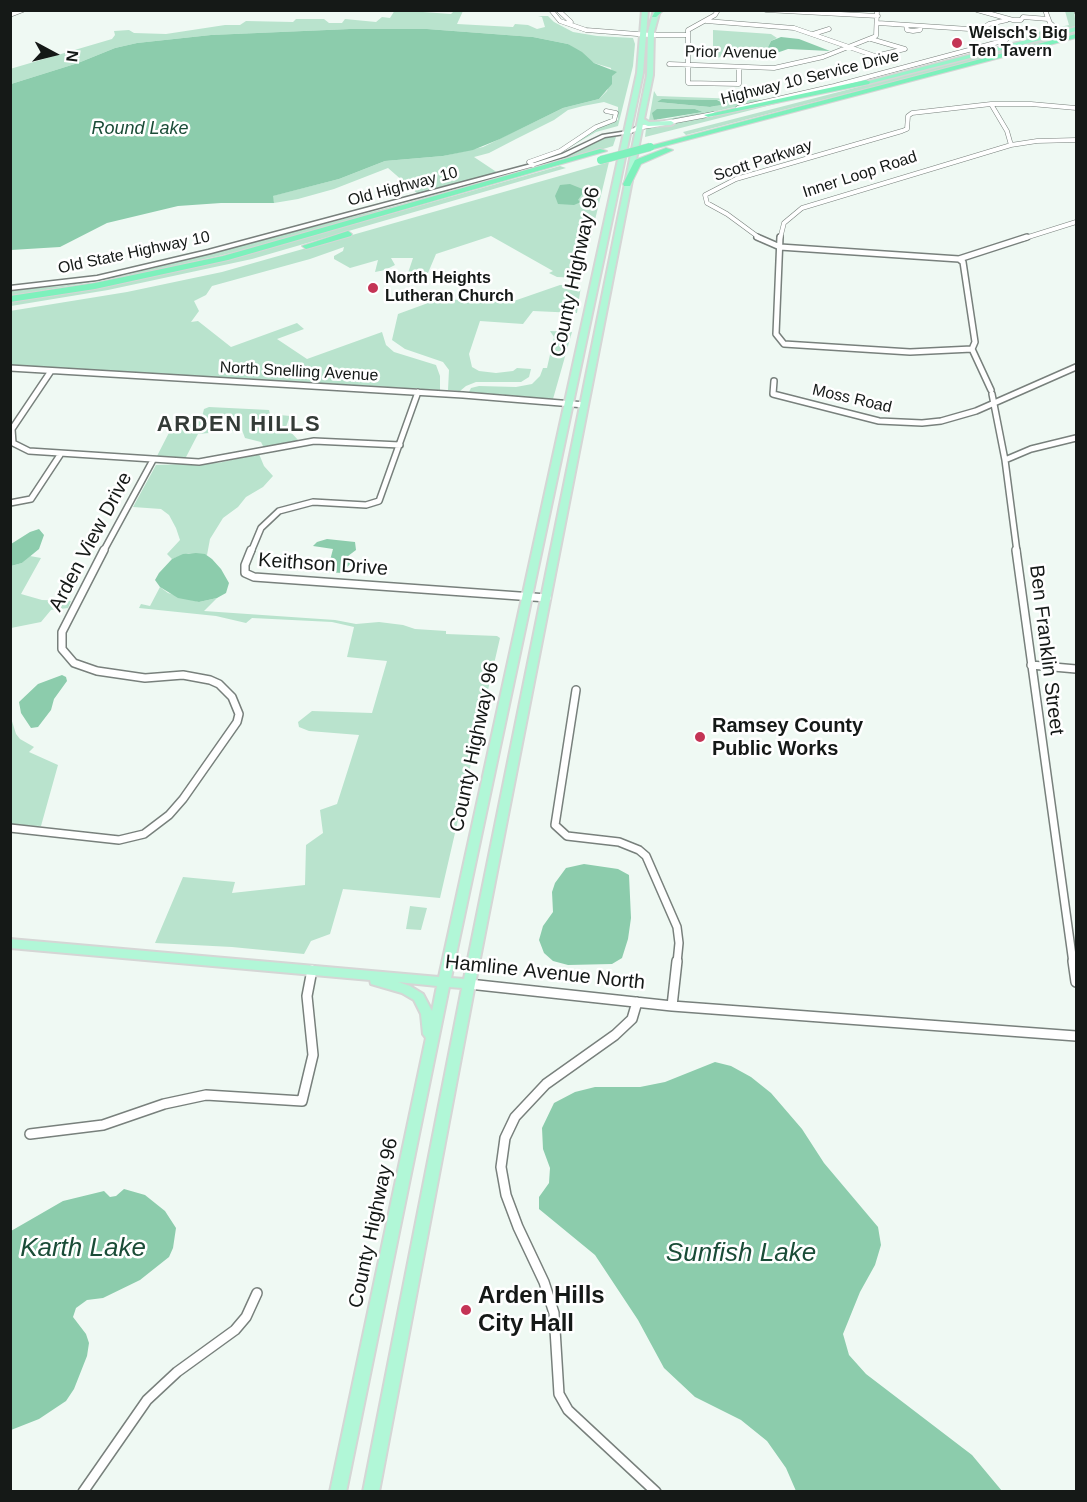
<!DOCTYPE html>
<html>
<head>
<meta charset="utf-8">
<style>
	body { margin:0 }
	#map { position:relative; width:1087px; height:1502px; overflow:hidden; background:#eff9f3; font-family:Arial,sans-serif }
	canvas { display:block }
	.frame { position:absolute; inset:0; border:12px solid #151917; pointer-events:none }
	.north { position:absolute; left:24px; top:24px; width:60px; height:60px; -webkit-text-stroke:4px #fff; paint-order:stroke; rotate:97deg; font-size:16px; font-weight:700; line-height:24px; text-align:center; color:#151917 }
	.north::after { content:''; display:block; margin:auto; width:21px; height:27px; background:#151917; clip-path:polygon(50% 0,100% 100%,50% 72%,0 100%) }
</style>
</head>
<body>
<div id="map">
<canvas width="1087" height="1502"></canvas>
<div class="frame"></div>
<div class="north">N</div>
</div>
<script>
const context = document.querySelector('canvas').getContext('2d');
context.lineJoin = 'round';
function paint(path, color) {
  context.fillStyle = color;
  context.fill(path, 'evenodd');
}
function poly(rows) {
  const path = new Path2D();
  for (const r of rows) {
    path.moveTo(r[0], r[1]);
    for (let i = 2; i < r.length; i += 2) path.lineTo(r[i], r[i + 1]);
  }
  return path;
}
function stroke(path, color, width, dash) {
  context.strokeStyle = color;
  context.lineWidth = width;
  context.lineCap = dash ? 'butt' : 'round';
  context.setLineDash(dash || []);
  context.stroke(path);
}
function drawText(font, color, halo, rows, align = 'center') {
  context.font = font + ' Arial,sans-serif';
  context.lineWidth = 5;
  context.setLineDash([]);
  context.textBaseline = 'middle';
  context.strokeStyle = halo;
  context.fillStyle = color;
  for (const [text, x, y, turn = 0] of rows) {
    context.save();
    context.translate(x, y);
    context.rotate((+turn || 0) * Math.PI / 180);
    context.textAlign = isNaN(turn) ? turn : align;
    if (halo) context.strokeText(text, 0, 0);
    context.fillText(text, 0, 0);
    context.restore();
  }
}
paint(poly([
	[395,10,451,14,454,11,463,11,457,24,513,27,515,24,528,25,537,29,545,27,542,17,538,16,548,16,554,22,573,32,597,36,633,38,635,44,633,66,618,126,596,132,565,150,599,127,618,120,618,107,604,102,583,106,568,110,554,120,516,139,489,153,474,157,498,173,419,195,388,168,334,189,298,199,274,203,272,196,339,179,385,161,443,156,483,147,563,108,599,99,607,91,612,76,611,68,594,63,568,44,533,37,427,29,350,29,211,35,137,43,115,48,78,63,11,84,10,69,112,39,115,35,114,31,129,30,134,33,166,34,225,25,240,25,246,21,293,22,296,19,324,19,329,23,342,23,345,19,376,22,382,17,390,18],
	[1065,11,1074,11,1076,26,1024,39,1010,38,1069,25],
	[713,30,771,34,777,38,771,41,768,47,750,49,743,55,713,58],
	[1076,31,1076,34,1040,44,686,135,683,132],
	[654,91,657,96,767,100,667,122,651,123,649,120],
	[668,99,717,100,723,101,715,106,710,107,657,102],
	[657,109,695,109,703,112,657,121],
	[778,102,779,103,645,137,646,129],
	[610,136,616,137,613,146,600,150,258,247,144,273,11,296,10,290,62,286,126,275,398,205,552,161],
	[609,162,581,278,557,277,549,273,553,271,491,236,436,254,428,273,423,275,408,273,413,258,391,258,395,265,385,270,375,272,378,260,350,268,334,259,334,256,343,251,344,247,310,259,212,286,206,295,194,301,199,311,191,322,198,321,231,347,297,323,304,329,277,339,307,359,382,332,386,345,394,352,436,365,440,376,440,390,11,365,10,311,127,292,222,272],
	[560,166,566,168,252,259,108,290,11,306,10,301,118,283,234,258],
	[560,285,581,286,577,313,533,311,523,324,480,321,469,354,472,367,479,371,496,373,513,371,517,368,531,369,529,377,521,382,476,382,466,386,460,391,448,390,449,370,443,362,405,349,392,340,398,314,439,299,511,302],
	[550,331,572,332,553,399,469,392,471,388,479,386,516,387,532,384,540,376,543,368,547,368,554,337],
	[209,407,269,410,270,414,290,416,286,427,299,441,264,448,261,442,245,438,242,430,198,434,185,459,156,458,177,417,202,417,204,409],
	[259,454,264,466,273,476,263,487,246,497,238,507,223,518,210,539,207,555,189,553,172,559,167,554,180,540,176,528,169,515,161,509,133,507,156,465,218,463],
	[30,556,41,558,21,594,42,600,71,601,68,608,51,610,41,622,11,628,11,566,22,563],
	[160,587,168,593,199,602,217,598,204,611,335,620,356,624,379,622,403,625,415,629,446,631,446,634,497,636,500,638,440,898,343,889,330,934,311,941,304,954,232,947,155,943,183,877,235,882,232,893,305,885,306,845,323,833,320,810,337,804,359,735,309,731,299,727,298,722,312,711,372,713,387,661,347,657,354,627,332,622,252,618,246,623,216,616,139,608,141,604,150,606],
	[11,718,16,734,20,739,34,747,29,752,58,765,41,826,11,825],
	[410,906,427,908,421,930,406,929]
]), '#b9e3cd');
paint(poly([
	[350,29,427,29,533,37,568,44,582,52,594,63,617,72,612,76,612,84,599,99,563,108,500,139,473,150,443,156,385,161,339,179,273,196,274,203,221,203,178,206,107,223,60,247,11,250,11,84,78,63,115,48,137,43,211,35],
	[781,37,799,39,830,51,788,49,768,56,749,51,749,49,768,47,771,41],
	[662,99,717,100,725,104,710,107,657,102],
	[657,109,695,109,703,112,654,120,652,113],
	[570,184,585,190,578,200,581,202,574,205,558,204,555,196,560,185],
	[39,529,44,535,39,549,22,563,11,566,11,544,30,532],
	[327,539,355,542,356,550,348,556,350,564,342,573,327,572,333,549,313,546,317,542],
	[196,553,205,554,212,559,221,569,229,583,226,593,217,598,199,602,178,598,160,587,155,580,159,573,172,559,183,554],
	[62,675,66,677,67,681,54,699,51,710,38,727,31,728,21,713,19,702,38,684],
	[584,864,618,869,629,875,631,918,628,939,622,958,612,964,568,965,553,961,544,953,539,940,543,926,553,912,552,892,555,883,566,868],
	[715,1062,731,1066,751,1077,771,1093,802,1129,824,1163,878,1227,881,1245,875,1265,860,1292,843,1334,849,1355,866,1374,972,1455,1002,1491,796,1491,786,1468,767,1441,741,1420,695,1397,664,1368,638,1320,595,1255,539,1209,539,1197,549,1183,550,1168,543,1149,542,1128,554,1103,575,1092,595,1087,640,1087,665,1082],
	[124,1189,145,1195,165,1211,176,1228,173,1248,169,1257,140,1280,103,1298,87,1300,76,1308,73,1317,86,1334,89,1343,87,1356,74,1389,66,1401,39,1419,11,1430,11,1231,63,1201,104,1191,110,1197,116,1196]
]), '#8cccac');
const minorFar3 = poly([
	[551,10,560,21,586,30,650,35,688,35],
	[558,10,571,22],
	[718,10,715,15,688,30,688,83,739,84,739,67],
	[766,10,878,16],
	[977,10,1013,20,1021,20,1023,17,1048,19],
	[1045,10,1050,23,1055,27],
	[10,15,23,10],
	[706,21,794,28,875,56,905,49,871,39],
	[878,23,984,30,1004,37,1006,40],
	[906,25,907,30,913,31,920,30,921,26],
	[981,29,989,24,1007,20],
	[813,34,829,29],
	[669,64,774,68,823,57,876,36,877,10],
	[738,108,834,86,1006,40],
	[638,128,713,114],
	[1011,145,1037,141,1076,140],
	[533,165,529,162,560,151,596,127,614,120,616,113,606,111],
	[761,239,727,214,707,203,705,195,736,179,902,131,907,129,908,116,912,113,991,104,1031,104,1076,108],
	[780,239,784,223,802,208,1011,145,1007,131,991,104],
	[1022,239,1076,222]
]);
const minorFar2 = poly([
	[757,237,780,247,959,259],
	[780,237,776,334,784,344,910,352,972,349],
	[10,368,463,395,585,405],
	[51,371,12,429,13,443,29,451,199,462,314,441,400,445],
	[774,381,773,394,879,421,922,423,941,421,976,411,1076,367],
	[991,390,972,349,975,342,963,262,959,259,1027,237],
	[992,394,1005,460,1017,552],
	[1005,460,1031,449,1076,438],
	[10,503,31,499,60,455],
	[103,552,153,460],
	[251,552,261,528,279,511,313,502,366,505,379,501,418,392]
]);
const minorFar1 = poly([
	[251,550,245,565,245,573,254,577,547,598],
	[1016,550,1073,963],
	[1031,665,1076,669],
	[576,690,555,825,567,836,619,842,639,850,646,856,677,927,679,943,677,963],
	[10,828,119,840,144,834,169,815,183,799,237,722,239,714,232,697,219,684,210,680,183,675,145,678,97,671,74,663,62,649,62,632,104,550]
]);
const minor = poly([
	[1073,961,1076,982],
	[469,984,672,1006,1076,1036],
	[637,1002,632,1019,615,1035,546,1084,515,1117,505,1138,501,1167,506,1195,518,1227,544,1282,554,1313,559,1394,568,1410,656,1492],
	[672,1006,677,961],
	[30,1134,103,1125,164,1104,206,1095,302,1101,313,1055,307,996,312,970],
	[83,1492,147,1400,177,1372,235,1330,246,1317,257,1293]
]);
const tertiary = poly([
	[638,126,640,127,640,129,631,133,605,137,566,156,535,166,211,253,97,280,10,290,10,286,97,276,208,250,531,164,562,154,602,135,628,131,638,126]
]);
const primary = poly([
	[642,10,648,10,643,73,451,978,464,979,647,75,648,32,654,10,660,10,654,32,653,75,644,119,649,122,671,121,674,123,671,125,648,126,643,124,475,984,379,1492,363,1492,462,988,449,987,346,1492,330,1492,426,1038,423,1034,421,1014,414,1000,402,993,371,984,370,980,10,948,10,939,439,977,637,73,642,10],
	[398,982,437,986,432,1011,423,994,410,986,398,982]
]);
const trunk = poly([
	[1076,27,1076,31,868,84,865,82,1076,27]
]);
const motorway = poly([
	[656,10,664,10,656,17,652,17,656,10],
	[1076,34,1076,38,653,149,646,147,1076,34],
	[866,80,870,82,869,84,708,117,704,115,866,80],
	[666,148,673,150,641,164,630,186,624,186,623,184,635,160,666,148],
	[600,149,607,151,228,260,95,289,10,302,10,296,95,283,223,256,600,149],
	[348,231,352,234,351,236,306,249,302,246,348,231]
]);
stroke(minorFar3, '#78807c', 5);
stroke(minorFar2, '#78807c', 8);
stroke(minorFar1, '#78807c', 10);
stroke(minor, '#78807c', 12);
stroke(tertiary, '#78807c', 3);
stroke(primary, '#d5d6d5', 4);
stroke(trunk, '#d5d6d5', 3);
stroke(motorway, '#d5d6d5', 2);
stroke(minorFar3, '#fff', 4);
stroke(minorFar2, '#fff', 5);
stroke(minorFar1, '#fff', 7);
stroke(minor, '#fff', 9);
paint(tertiary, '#fff');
paint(primary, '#b1f7d7');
paint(trunk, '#97f4ca');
paint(motorway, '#7df1bc');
const rail = poly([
	[1076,10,1076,13]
]);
stroke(rail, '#505552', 3);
stroke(rail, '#fff', 1.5, [4]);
const motorwayBridge = poly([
	[601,160,650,147]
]);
stroke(motorwayBridge, '#d5d6d5', 9, []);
stroke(motorwayBridge, '#7df1bc', 8);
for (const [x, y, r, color] of [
	[957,43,6,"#c43455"],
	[373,288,6,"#c43455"],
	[700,737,6,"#c43455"],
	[466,1310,6,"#c43455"]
]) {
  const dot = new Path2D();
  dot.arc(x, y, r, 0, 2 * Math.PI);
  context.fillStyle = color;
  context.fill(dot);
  stroke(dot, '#fff', 2);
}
drawText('bold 16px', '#151917', '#fff', [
	["Welsch's Big",969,34],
	["Ten Tavern",969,52],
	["North Heights",385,279],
	["Lutheran Church",385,297]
], 'left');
drawText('16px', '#151917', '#fff', [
	["Prior Avenue",731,53,1],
	["Highway 10 Service Drive",810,78,-14],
	["Scott Parkway",763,161,-18],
	["Inner Loop Road",860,175,-18],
	["Old Highway 10",403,187,-15],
	["Old State Highway 10",134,253,-12],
	["North Snelling Avenue",299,372,3],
	["Moss Road",852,399,13]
]);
drawText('italic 18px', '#1a4c37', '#fff', [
	["Round Lake",140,129]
]);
drawText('20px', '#151917', '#fff', [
	["County Highway 96",576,272,-78],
	["Arden View Drive",91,542,-62],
	["Keithson Drive",323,565,4],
	["Ben Franklin Street",1046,650,83],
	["County Highway 96",475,747,-78],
	["Hamline Avenue North",545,973,6],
	["County Highway 96",374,1223,-78]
]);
drawText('bold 20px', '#151917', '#fff', [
	["Ramsey County",712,726],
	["Public Works",712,749]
], 'left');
context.letterSpacing = '1.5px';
drawText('bold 22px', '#343b37', '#fff', [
	["ARDEN HILLS",239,425]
]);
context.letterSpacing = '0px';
drawText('bold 24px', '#151917', '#fff', [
	["Arden Hills",478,1296],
	["City Hall",478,1324]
], 'left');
drawText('italic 26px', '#1a4c37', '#fff', [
	["Karth Lake",83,1249],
	["Sunfish Lake",741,1254]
]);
</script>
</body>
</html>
